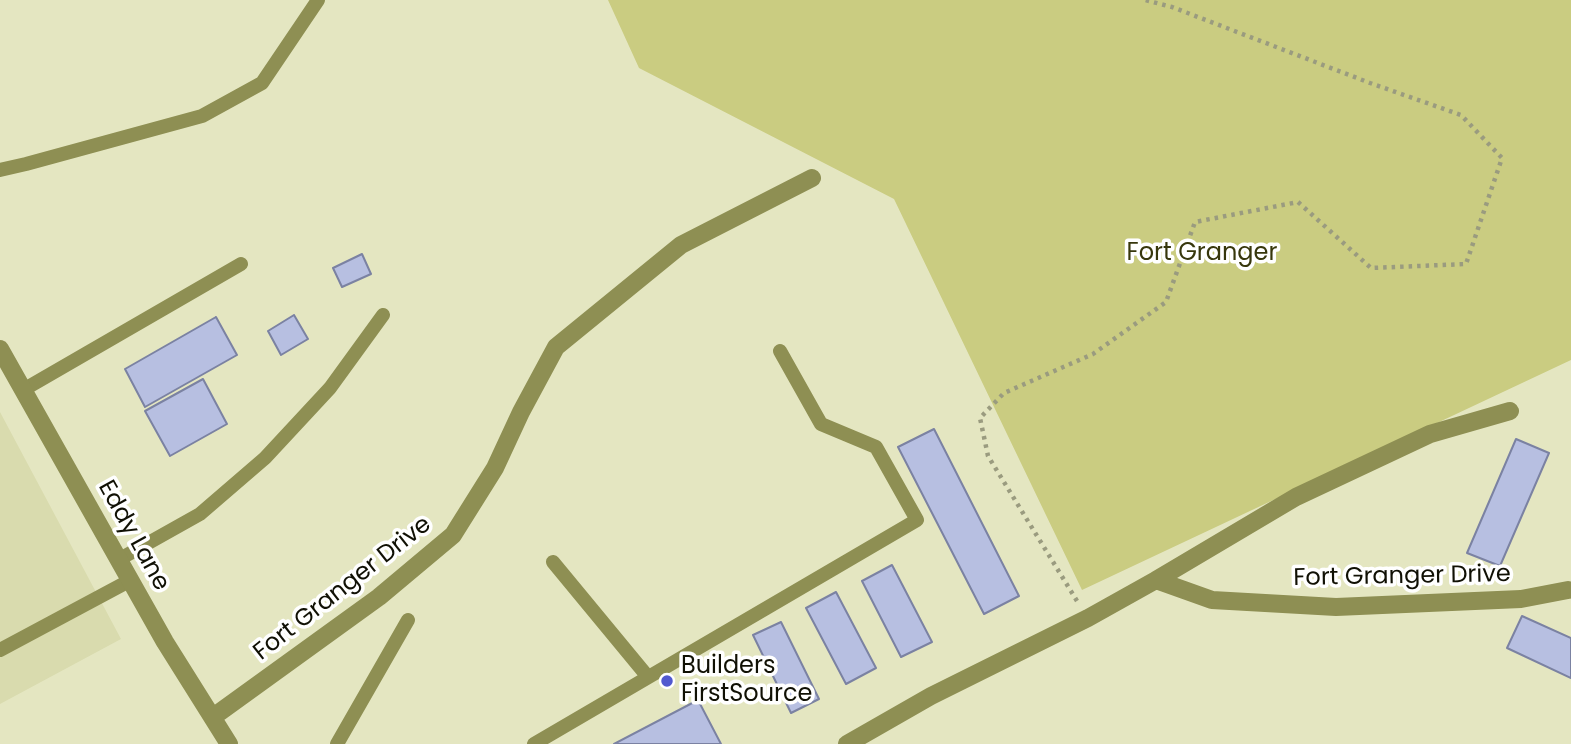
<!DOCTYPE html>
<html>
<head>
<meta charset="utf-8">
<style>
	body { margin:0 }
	canvas { display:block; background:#e4e6c1 }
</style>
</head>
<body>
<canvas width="1571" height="744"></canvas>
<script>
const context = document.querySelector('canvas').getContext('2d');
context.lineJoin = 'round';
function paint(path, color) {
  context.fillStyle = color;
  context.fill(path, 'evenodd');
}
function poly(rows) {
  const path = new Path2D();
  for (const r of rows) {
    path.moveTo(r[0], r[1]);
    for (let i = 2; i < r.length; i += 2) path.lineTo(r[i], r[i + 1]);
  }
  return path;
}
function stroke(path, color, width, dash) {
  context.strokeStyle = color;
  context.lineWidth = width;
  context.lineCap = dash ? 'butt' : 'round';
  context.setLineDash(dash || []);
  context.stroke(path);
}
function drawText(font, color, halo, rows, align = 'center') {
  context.font = font + ' Poppins,sans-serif';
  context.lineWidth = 7;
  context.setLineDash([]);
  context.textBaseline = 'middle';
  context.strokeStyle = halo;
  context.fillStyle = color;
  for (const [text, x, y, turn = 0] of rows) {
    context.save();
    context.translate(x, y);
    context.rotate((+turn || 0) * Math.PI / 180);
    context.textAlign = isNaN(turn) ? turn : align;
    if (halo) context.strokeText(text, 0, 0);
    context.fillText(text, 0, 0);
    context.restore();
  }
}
paint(poly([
	[0,412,121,639,0,704]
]), '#d9dbae');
paint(poly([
	[608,0,1571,0,1571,360,1082,590,894,199,639,68]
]), '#cacc81');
const building = poly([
	[362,254,371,274,342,287,333,268,362,254],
	[294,315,308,339,281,355,268,331,294,315],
	[216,317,237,355,145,407,125,369,216,317],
	[203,379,227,424,170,456,145,411,203,379],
	[934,429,1019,596,984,614,898,447,934,429],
	[1516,439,1549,453,1500,566,1467,553,1516,439],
	[892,565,932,642,901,657,862,581,892,565],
	[836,592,876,668,846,684,806,608,836,592],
	[1522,616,1571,638,1571,678,1507,648,1522,616],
	[781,622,819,699,791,713,753,635,781,622],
	[698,700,721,744,614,744,698,700]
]);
paint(building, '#b7bfe1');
stroke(building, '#7b82a2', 2);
stroke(poly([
	[1077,601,988,456,980,418,1004,393,1093,354,1166,302,1195,222,1298,202,1371,268,1466,264,1502,158,1461,115,1370,83,1172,7,1145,0]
]), '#9a9b7f', 4.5, [3.5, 5]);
stroke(poly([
	[0,170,26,164,202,116,262,83,318,0],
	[23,390,241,264],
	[118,560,200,514,265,458,330,388,383,315],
	[553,562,648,677],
	[0,650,129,581],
	[337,744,408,620],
	[534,744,917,520,876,447,821,424,780,351]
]), '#8e8f53', 14);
stroke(poly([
	[0,349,165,642,229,744],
	[1156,580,1296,497,1430,434,1510,411],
	[213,717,379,597,453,535,495,468,521,412,556,347,681,245,812,178],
	[847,744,931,696,1088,618,1156,580,1212,600,1336,607,1521,599,1568,590]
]), '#8e8f53', 18);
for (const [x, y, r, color] of [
	[667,681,7,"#5159cf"]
]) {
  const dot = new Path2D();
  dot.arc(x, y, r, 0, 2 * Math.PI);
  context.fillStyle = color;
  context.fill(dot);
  stroke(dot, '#fff', 2.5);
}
drawText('24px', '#37370c', '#fff', [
	["Fort Granger",1202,254]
]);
drawText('24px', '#101004', '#fff', [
	["Eddy Lane",133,536,61],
	["Fort Granger Drive",1402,577,-1],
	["Fort Granger Drive",343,589,-38]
]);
drawText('24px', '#101004', '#fff', [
	["Builders",681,667],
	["FirstSource",681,695]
], 'left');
</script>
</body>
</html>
